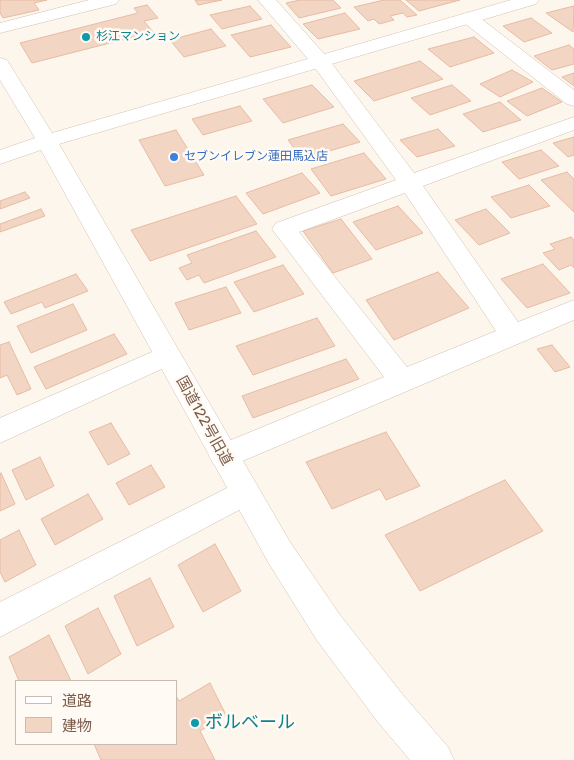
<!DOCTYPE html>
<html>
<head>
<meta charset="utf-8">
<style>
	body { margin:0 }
	#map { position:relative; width:574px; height:760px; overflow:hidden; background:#fdf6ec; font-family:Rubik,"Noto Sans JP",sans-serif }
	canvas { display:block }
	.legend { position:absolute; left:15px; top:680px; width:162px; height:65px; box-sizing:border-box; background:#fffaf3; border:1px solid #cabbb1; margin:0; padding:6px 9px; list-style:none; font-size:15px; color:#7a5c4d }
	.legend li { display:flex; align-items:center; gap:10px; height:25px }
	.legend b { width:25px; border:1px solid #cabbb1 }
</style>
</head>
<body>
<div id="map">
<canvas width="574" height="760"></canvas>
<ul class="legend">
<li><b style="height:6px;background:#fff"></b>道路</li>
<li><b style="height:14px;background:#f3d5c3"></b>建物</li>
</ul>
</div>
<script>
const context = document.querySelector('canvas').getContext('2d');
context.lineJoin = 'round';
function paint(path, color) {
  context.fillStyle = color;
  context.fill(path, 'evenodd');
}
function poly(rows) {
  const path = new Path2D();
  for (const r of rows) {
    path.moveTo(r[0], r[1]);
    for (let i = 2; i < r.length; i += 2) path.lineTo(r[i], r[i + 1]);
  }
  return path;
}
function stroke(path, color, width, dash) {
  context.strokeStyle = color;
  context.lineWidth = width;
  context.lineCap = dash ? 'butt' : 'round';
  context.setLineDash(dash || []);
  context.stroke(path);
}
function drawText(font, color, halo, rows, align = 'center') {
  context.font = font + ' Rubik,"Noto Sans JP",sans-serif';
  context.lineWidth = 5;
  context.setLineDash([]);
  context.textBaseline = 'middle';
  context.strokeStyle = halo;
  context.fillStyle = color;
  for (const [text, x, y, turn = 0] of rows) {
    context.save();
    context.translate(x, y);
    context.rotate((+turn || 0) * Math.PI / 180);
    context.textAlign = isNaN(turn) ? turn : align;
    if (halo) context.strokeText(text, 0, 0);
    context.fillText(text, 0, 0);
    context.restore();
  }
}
const building = poly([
	[0,0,47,0,34,3,39,10,3,18,0,13,0,0],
	[195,0,222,0,198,5,195,0],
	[300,0,333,0,341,8,299,18,286,3,300,0],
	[384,0,400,0,417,15,407,17,403,13,390,16,394,20,379,24,374,19,368,21,354,7,384,0],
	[406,0,460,0,419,11,406,0],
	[147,5,158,18,144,21,153,32,32,63,20,43,138,13,134,8,147,5],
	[250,6,262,19,222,29,210,15,250,6],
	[574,6,573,32,546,13,574,6],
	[345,13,360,29,318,39,303,24,345,13],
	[531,18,552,33,524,42,503,26,531,18],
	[271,25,291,47,250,57,231,35,271,25],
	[211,29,226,46,184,57,170,40,211,29],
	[474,37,494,53,450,67,428,49,474,37],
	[569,45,574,49,574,64,552,70,534,56,569,45],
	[420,61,443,79,374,101,354,81,420,61],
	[512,70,533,82,500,97,480,84,512,70],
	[574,73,574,86,562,77,574,73],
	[312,85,334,107,283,123,263,99,312,85],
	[452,85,471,101,430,115,411,98,452,85],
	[542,88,562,102,527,116,507,101,542,88],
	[500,102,521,120,483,132,463,114,500,102],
	[240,106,252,121,203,135,192,119,240,106],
	[343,124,360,142,302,159,288,140,343,124],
	[438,129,455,146,417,157,400,140,438,129],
	[176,130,204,175,165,186,139,140,176,130],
	[574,137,574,155,568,157,553,143,574,137],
	[541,150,559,166,519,179,502,162,541,150],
	[364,153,386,179,331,196,311,169,364,153],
	[567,172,574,179,574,212,541,180,567,172],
	[302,173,320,193,263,214,246,193,302,173],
	[529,185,550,206,511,218,491,197,529,185],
	[25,192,30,198,0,209,0,201,25,192],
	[236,196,257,224,150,261,131,230,236,196],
	[398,206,423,233,376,250,353,222,398,206],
	[41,209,45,216,0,232,0,224,41,209],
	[486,209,510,233,479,245,455,220,486,209],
	[341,219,372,259,333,273,303,231,341,219],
	[256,231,276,257,204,283,199,275,187,280,179,268,192,263,187,255,256,231],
	[571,237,574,240,574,268,571,265,559,270,543,253,555,249,550,244,571,237],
	[543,264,570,293,527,308,501,279,543,264],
	[283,265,304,294,254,312,234,282,283,265],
	[438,272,469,308,394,340,366,300,438,272],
	[76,274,88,291,45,308,42,302,11,314,4,302,76,274],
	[226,287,241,313,189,330,175,303,226,287],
	[73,304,87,330,31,353,17,326,73,304],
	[317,318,335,346,253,375,236,346,317,318],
	[114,334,127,354,46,389,34,367,114,334],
	[9,342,31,389,17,395,7,375,0,378,0,345,9,342],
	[552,345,570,367,555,372,537,349,552,345],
	[346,359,359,379,253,418,242,396,346,359],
	[111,423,130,454,108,465,89,432,111,423],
	[386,432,420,486,386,500,380,489,332,509,306,462,386,432],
	[40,457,54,486,26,500,12,470,40,457],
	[151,465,165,487,129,505,116,483,151,465],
	[1,473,15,504,0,511,0,474,1,473],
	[505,480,543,531,420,591,385,535,505,480],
	[88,494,103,519,55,545,41,519,88,494],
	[19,530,36,565,5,582,0,572,0,540,19,530],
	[215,544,241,591,203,612,178,565,215,544],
	[150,578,174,627,137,646,114,596,150,578],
	[98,608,121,654,88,674,65,626,98,608],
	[49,635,71,681,19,681,9,657,49,635],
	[210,683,226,715,200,731,215,760,101,760,94,744,176,744,176,696,179,701,210,683]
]);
paint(building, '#f3d5c3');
stroke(building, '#e6bba3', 1);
const street = poly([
	[89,0,119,0,116,4,0,33,0,23,89,0],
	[258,0,276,0,327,57,414,173,574,117,574,130,423,186,518,322,574,300,574,320,224,469,214,465,209,456,214,447,384,377,272,229,276,223,396,180,313,65,258,0],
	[405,193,496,331,407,367,299,232,405,193],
	[469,13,475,14,574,90,574,106,567,104,463,22,460,18,463,14,469,13],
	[168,345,177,348,181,355,177,362,0,443,0,418,168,345],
	[245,479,256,483,260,492,256,501,0,637,0,602,245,479]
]);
const secondary = poly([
	[511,0,539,0,536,4,59,144,290,542,340,615,403,695,448,747,454,760,410,760,377,721,316,639,268,562,41,150,0,164,0,150,35,138,0,80,0,58,7,60,52,133,511,0]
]);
stroke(street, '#d1beb0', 1);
stroke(secondary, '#d6c0b0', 1);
paint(street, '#fff');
paint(secondary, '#fff');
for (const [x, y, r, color] of [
	[86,37,5,"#0f9aa8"],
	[174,157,5,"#3f7fe0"],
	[195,723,5,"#0f9aa8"]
]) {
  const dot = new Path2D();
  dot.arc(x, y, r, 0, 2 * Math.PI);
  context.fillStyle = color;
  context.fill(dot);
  stroke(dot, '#fffaf3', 2);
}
drawText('12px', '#0d838f', '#fffaf3', [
	["杉江マンション",96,37]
], 'left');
drawText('12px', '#366cbe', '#fffaf3', [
	["セブンイレブン蓮田馬込店",184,157]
], 'left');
drawText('15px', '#7a5c4d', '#fffaf3', [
	["国道122号旧道",204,421,61]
]);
drawText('18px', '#0d838f', '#fffaf3', [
	["ボルベール",205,723]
], 'left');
</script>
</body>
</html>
